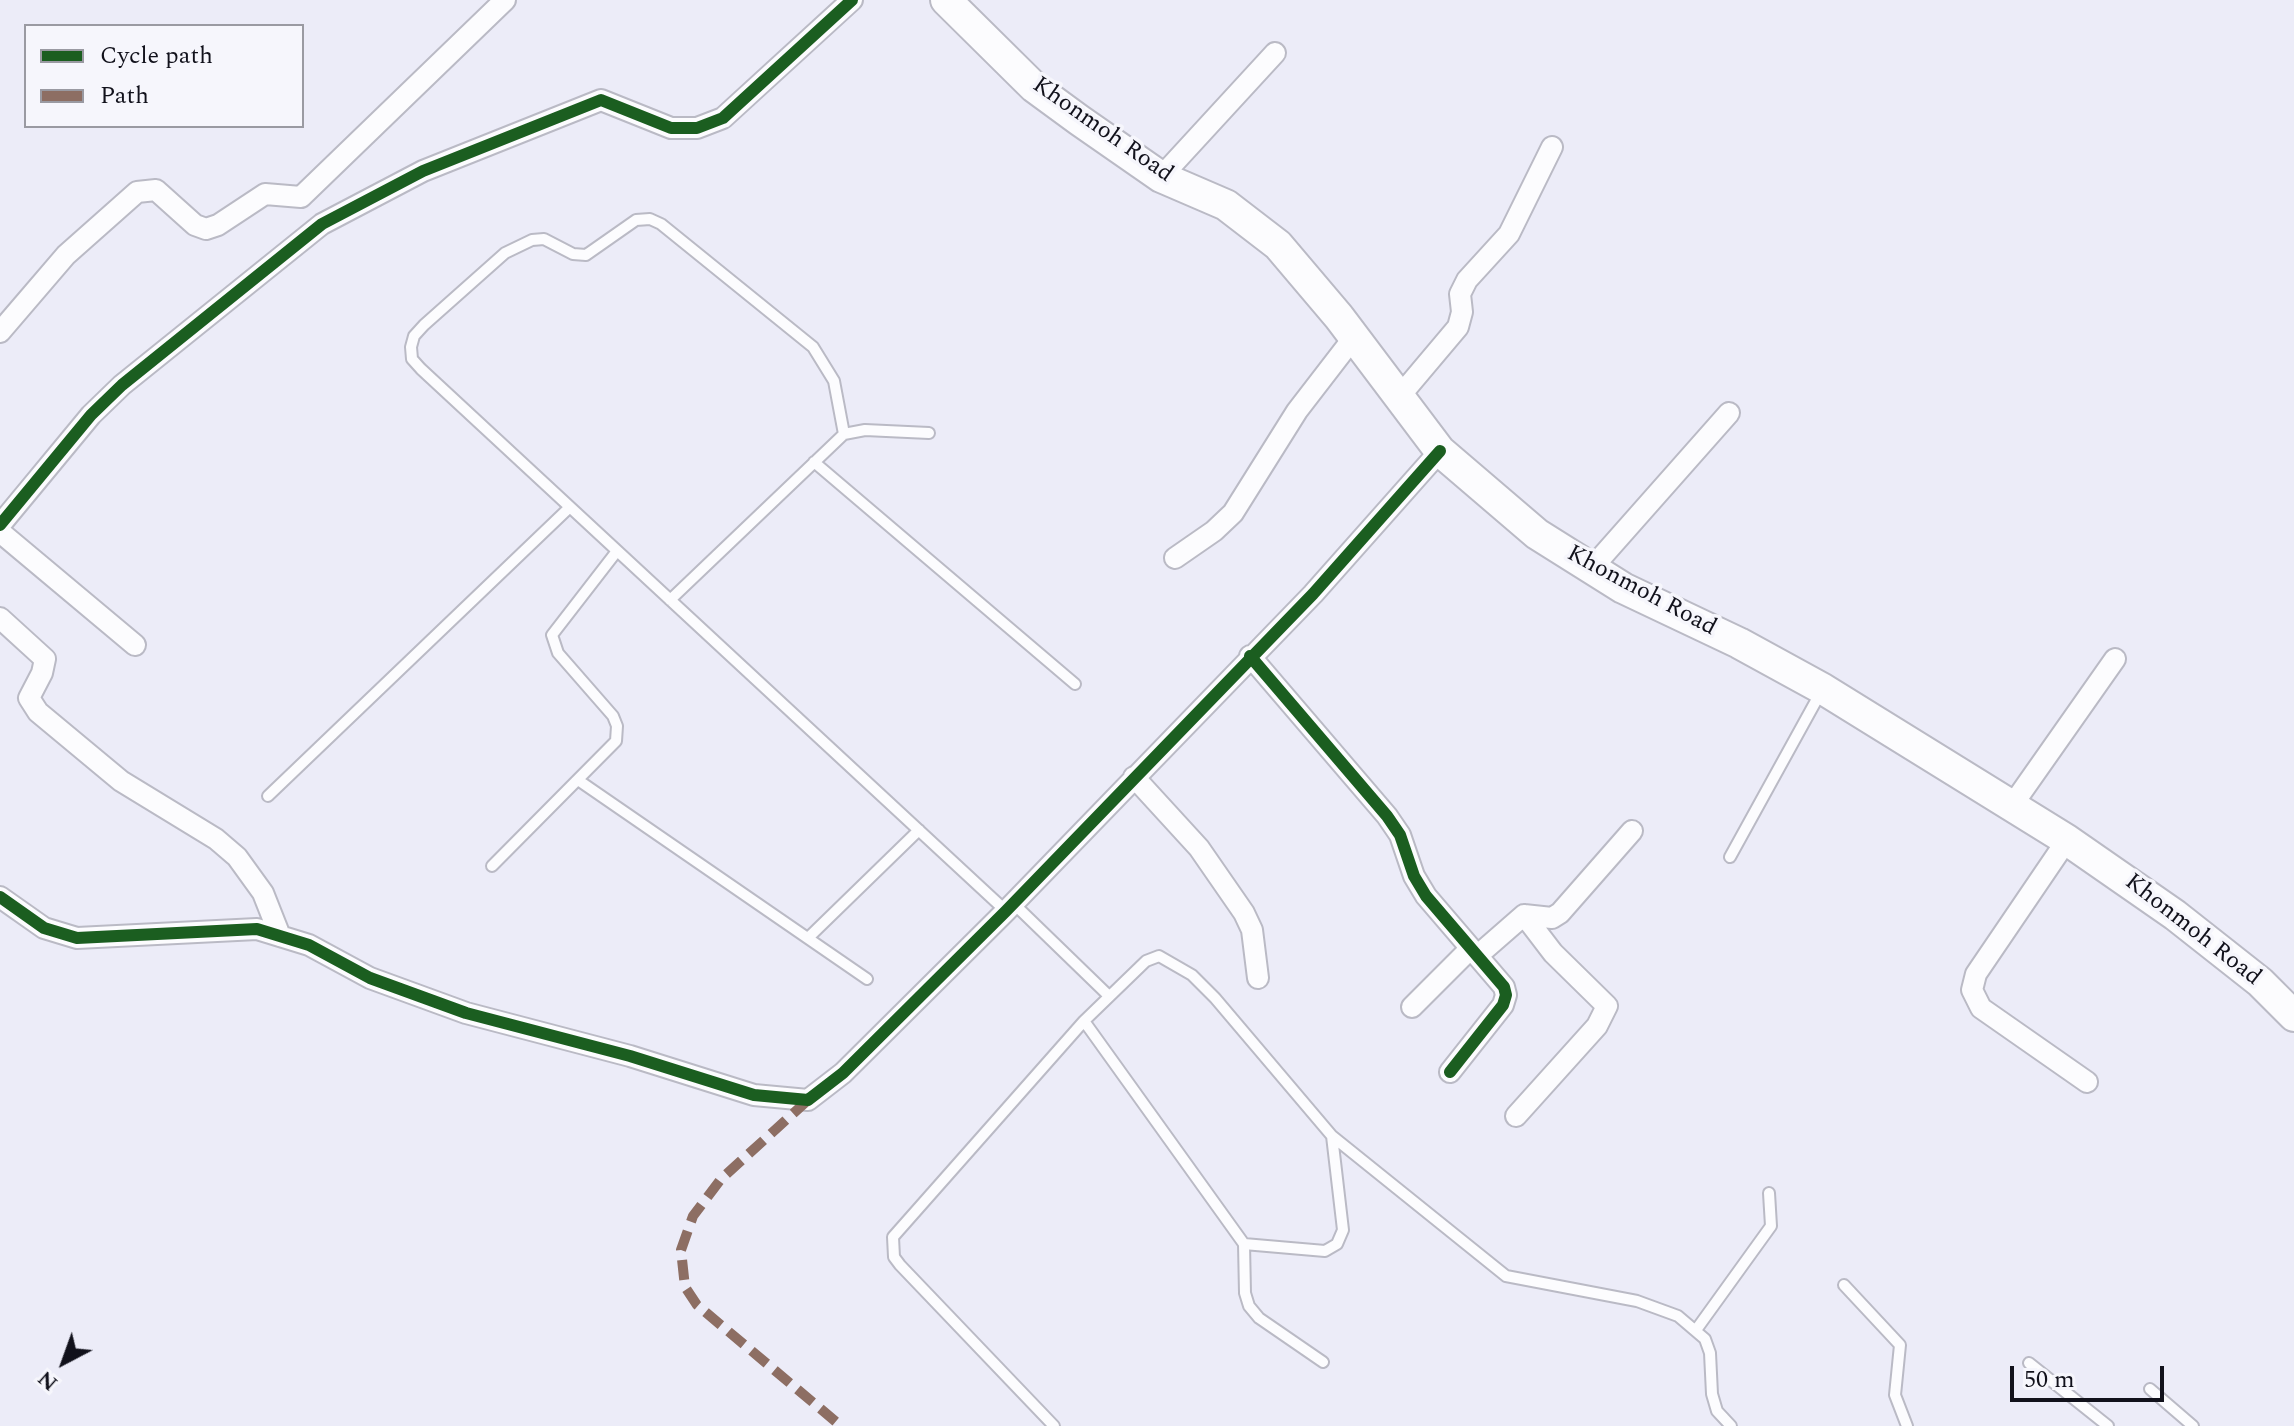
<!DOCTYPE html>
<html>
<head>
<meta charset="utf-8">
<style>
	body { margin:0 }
	#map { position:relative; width:2294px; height:1426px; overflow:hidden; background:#ececf8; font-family:Spectral,serif }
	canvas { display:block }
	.legend { position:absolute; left:24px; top:24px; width:280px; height:104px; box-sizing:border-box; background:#f6f6fc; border:2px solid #9a9aa2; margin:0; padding:10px 14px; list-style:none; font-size:24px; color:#11111b }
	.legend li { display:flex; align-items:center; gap:16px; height:40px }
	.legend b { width:40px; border:2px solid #9a9aa2 }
	.north { position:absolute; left:24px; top:1322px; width:80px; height:80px; -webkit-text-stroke:6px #f6f6fc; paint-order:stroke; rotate:221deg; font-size:22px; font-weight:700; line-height:32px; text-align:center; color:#11111b }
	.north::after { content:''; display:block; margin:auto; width:28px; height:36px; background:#11111b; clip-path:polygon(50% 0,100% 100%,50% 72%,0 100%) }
	.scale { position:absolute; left:2010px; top:1366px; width:154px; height:36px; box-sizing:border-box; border:4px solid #11111b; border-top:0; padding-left:10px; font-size:24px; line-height:28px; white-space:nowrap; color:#11111b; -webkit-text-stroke:6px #f6f6fc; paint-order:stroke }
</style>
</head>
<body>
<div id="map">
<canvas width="2294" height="1426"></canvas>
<ul class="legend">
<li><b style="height:10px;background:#1b5e20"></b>Cycle path</li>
<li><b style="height:10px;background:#8d6e63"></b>Path</li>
</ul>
<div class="north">N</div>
<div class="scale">50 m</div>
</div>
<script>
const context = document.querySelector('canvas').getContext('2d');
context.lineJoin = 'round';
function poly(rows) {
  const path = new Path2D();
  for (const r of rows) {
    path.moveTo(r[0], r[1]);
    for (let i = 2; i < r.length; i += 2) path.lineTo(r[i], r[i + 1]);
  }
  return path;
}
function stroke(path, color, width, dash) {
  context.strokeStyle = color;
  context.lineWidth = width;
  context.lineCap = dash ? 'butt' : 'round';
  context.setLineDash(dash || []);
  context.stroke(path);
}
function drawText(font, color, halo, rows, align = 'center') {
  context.font = font + ' Spectral,serif';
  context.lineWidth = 7;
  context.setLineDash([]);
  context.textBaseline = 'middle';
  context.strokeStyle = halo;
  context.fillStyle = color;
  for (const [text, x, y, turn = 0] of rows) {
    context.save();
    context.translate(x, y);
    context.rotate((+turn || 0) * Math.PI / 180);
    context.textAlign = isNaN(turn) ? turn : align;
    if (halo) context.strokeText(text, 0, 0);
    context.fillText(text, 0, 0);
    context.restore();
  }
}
const lane = poly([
	[844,434,834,381,813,347,661,224,650,219,636,220,586,255,573,254,544,239,532,240,505,253,424,325,414,336,411,347,412,359,421,369,1006,911],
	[814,462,1075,684],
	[670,600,844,434,865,430,929,433],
	[578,780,867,979],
	[268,796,570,507],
	[1730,857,1822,690],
	[492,866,616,741,617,726,613,716,558,653,552,635,617,551],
	[1013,903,1109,996],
	[808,938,919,830],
	[1084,1021,1244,1244],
	[1332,1136,1506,1276,1637,1301,1678,1316,1705,1339,1710,1353,1712,1394,1717,1411,1731,1426],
	[1844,1285,1900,1345,1895,1395,1907,1426],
	[1696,1330,1771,1226,1769,1193],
	[2029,1363,2108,1426],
	[2150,1389,2193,1426],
	[1054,1426,900,1265,894,1257,893,1237,1084,1021,1146,961,1159,956,1192,975,1215,998,1332,1136,1343,1230,1337,1244,1325,1251,1244,1244,1245,1293,1249,1306,1259,1318,1323,1362]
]);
const street = poly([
	[1161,177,1275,53],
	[0,332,66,255,137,192,156,190,195,225,206,229,218,225,265,194,301,197,505,0],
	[1399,397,1458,327,1462,312,1460,294,1467,280,1509,234,1552,147],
	[0,525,91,415,122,385,322,224,423,171,601,100,671,128,697,128,723,118,852,0],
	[0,532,135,645],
	[1175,558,1214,531,1233,513,1297,411,1354,337],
	[1591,569,1729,413],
	[0,618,45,659,42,673,29,698,38,712,121,781,216,839,237,857,263,893,280,936],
	[1250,656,1387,816,1400,835,1414,876,1426,896,1504,987,1506,995,1503,1005,1450,1072],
	[1134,777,1199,848,1244,913,1252,930,1258,978],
	[2011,807,2115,659],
	[2067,840,1976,974,1972,990,1981,1008,2087,1082],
	[0,897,44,928,77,938,257,929,309,945,370,978,466,1013,630,1056,754,1095,808,1100,843,1073,1006,911,1313,594,1440,451],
	[1477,956,1524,915,1552,918,1560,913,1632,831],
	[1412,1007,1470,949],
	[1516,1116,1597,1026,1607,1006,1553,953,1524,915]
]);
const secondary = poly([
	[946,0,1034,87,1079,120,1161,177,1226,205,1278,245,1339,317,1440,451,1537,534,1623,588,1739,643,1823,689,2067,840,2175,915,2260,982,2294,1016]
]);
stroke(lane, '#babac5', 14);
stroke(street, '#babac5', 24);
stroke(secondary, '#babac5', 34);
stroke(lane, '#fcfcfe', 10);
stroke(street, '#fcfcfe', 20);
stroke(secondary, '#fcfcfe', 30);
stroke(poly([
	[808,1100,721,1179,693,1216,681,1250,685,1287,697,1305,841,1426]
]), '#8d6e63', 10, [20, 10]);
stroke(poly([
	[0,525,91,415,122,385,322,224,423,171,601,100,671,128,697,128,723,118,852,0],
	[1250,656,1387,816,1400,835,1414,876,1426,896,1504,987,1506,995,1503,1005,1450,1072],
	[0,897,44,928,77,938,257,929,309,945,370,978,466,1013,630,1056,754,1095,808,1100,843,1073,1006,911,1313,594,1440,451]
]), '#1b5e20', 12);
drawText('24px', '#11111b', '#f6f6fc', [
	["Khonmoh Road",1102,131,35],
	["Khonmoh Road",1641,592,28],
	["Khonmoh Road",2192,931,38]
]);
</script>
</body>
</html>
